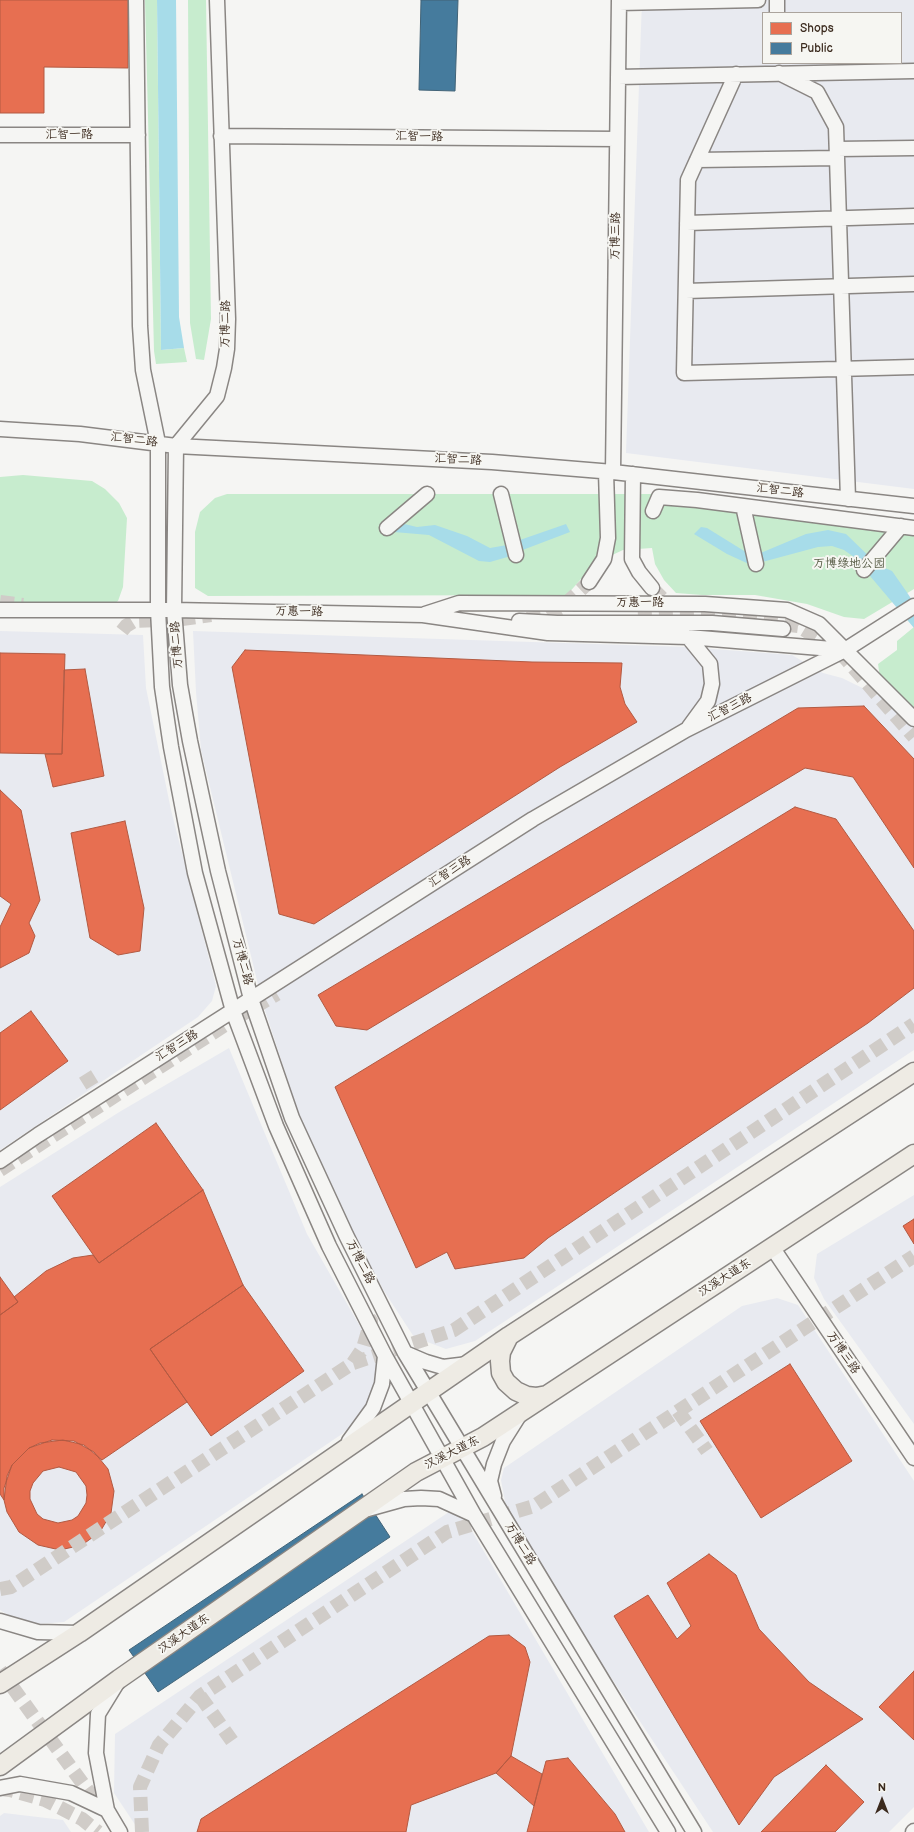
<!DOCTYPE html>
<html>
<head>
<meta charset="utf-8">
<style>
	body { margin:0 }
	#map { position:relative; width:914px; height:1832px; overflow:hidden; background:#f5f5f3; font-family:"Balsamiq Sans",sans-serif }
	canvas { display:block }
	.legend { position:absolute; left:762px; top:12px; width:140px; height:52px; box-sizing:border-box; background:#f6f6f2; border:1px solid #aba49d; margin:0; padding:5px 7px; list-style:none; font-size:12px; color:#3b2a1e }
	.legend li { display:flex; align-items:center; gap:8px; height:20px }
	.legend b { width:20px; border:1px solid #aba49d }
	.north { position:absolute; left:862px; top:1780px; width:40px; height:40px; -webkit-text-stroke:3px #f6f6f2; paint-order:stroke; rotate:0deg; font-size:11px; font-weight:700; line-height:16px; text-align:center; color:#3b2a1e }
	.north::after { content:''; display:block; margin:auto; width:14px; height:18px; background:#3b2a1e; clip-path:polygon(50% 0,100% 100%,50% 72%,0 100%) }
</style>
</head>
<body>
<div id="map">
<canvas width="914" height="1832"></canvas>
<ul class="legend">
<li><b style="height:11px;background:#e76f51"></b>Shops</li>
<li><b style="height:11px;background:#457b9d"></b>Public</li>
</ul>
<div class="north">N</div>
</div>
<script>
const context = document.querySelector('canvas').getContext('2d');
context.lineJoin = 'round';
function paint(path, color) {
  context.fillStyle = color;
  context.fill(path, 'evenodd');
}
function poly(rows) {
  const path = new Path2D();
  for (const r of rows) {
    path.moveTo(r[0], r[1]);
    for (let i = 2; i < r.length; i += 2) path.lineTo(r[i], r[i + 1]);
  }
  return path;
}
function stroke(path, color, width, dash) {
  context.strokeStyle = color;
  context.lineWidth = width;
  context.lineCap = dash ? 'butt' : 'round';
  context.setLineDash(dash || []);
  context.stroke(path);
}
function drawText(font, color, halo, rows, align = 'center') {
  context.font = font + ' "Balsamiq Sans","LXGW WenKai TC",sans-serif';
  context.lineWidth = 4;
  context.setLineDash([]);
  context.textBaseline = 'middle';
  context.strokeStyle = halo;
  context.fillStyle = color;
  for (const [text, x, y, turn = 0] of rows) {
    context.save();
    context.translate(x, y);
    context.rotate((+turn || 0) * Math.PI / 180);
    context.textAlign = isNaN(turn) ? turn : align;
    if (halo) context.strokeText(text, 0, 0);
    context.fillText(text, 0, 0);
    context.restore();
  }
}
paint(poly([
	[642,0,914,0,914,489,626,453],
	[763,13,901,13,901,63,763,63],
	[0,631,143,635,146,688,171,810,216,986,212,1001,198,1017,0,1150],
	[193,631,687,647,792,655,823,673,842,678,891,702,914,726,914,1050,475,1341,446,1349,414,1337,384,1291,312,1155,262,1001,201,750,196,692],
	[229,1048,307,1234,373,1349,377,1364,375,1382,367,1405,358,1419,342,1434,64,1622,25,1625,0,1610,0,1187,121,1111],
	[914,1195,914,1424,824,1299,814,1278,817,1254],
	[777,1298,798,1305,914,1481,914,1807,889,1832,713,1832,509,1523,501,1480,504,1468,742,1306],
	[449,1512,466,1521,649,1832,140,1832,114,1793,115,1734],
	[4,1813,63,1820,71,1832,0,1832,0,1816]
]), '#e8eaf0');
paint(poly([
	[145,0,157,0,161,350,184,348,187,362,156,364,154,351],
	[188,0,206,0,211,319,204,360,196,359,190,323],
	[23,475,92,481,105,489,119,503,127,518,123,587,118,601,109,607,0,605,0,477],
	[227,494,695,494,914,520,914,589,864,619,844,617,807,604,755,595,702,595,676,593,664,580,655,564,652,548,623,550,595,563,567,595,208,596,195,588,195,532,200,512,215,498],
	[914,627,914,711,880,678,878,664,897,650,897,641]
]), '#c7ecce');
paint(poly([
	[157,0,176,0,179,317,184,348,161,350],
	[400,523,417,527,435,525,467,536,490,548,507,545,511,556,490,562,479,561,429,535,394,532],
	[566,524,570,532,520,551,517,541],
	[701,527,707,528,749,554,763,552,806,534,828,530,846,534,878,565,892,571,906,591,914,603,914,628,854,557,844,550,832,546,818,547,751,565,727,554,694,534]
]), '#a7dce9');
const shops = poly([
	[0,0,128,0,128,68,44,67,44,113,0,113,0,0],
	[245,650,532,662,622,663,620,687,625,704,637,722,560,767,314,924,279,914,232,667,245,650],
	[0,653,65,654,62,754,0,753,0,653],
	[85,669,104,776,53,787,45,754,62,754,64,670,85,669],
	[864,706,914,759,914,868,853,777,805,768,367,1030,336,1026,318,995,798,708,864,706],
	[0,790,21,810,40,900,29,923,35,936,29,953,0,968,0,927,11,904,0,896,0,790],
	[795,807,836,819,914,931,914,988,868,1023,623,1187,548,1238,524,1258,455,1269,447,1252,416,1268,335,1087,795,807],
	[125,821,144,908,140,951,118,955,90,938,71,833,125,821],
	[31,1011,68,1061,0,1110,0,1033,31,1011],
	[156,1123,203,1190,99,1263,52,1196,156,1123],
	[203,1190,243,1285,150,1349,187,1402,102,1460,84,1445,63,1440,40,1443,29,1448,12,1465,7,1476,4,1500,0,1494,0,1315,18,1302,14,1297,46,1271,73,1258,93,1255,99,1263,203,1190],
	[914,1219,914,1244,903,1226,914,1219],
	[0,1277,18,1302,0,1315,0,1277],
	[243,1285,304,1371,211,1436,150,1349,243,1285],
	[790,1364,852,1461,761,1518,700,1421,790,1364],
	[52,1440,74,1441,94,1452,108,1469,114,1491,111,1513,100,1532,82,1545,60,1550,38,1545,19,1532,7,1512,4,1500,4,1488,12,1465,29,1448,52,1440],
	[59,1467,76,1472,86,1486,87,1495,86,1503,78,1516,72,1520,58,1523,43,1519,37,1514,30,1499,30,1491,33,1483,43,1471,59,1467],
	[709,1554,736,1575,759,1629,809,1682,863,1719,774,1777,739,1825,614,1616,648,1595,677,1639,691,1626,667,1583,709,1554],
	[509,1635,525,1647,530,1662,511,1756,496,1773,411,1805,406,1832,197,1832,201,1819,489,1636,509,1635],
	[914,1671,914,1740,879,1707,914,1671],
	[511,1756,542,1774,534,1806,496,1773,511,1756],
	[568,1758,615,1814,625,1832,527,1832,546,1761,568,1758],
	[826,1765,864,1802,835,1832,761,1832,826,1765]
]);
paint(shops, '#e76f51');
stroke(shops, '#b35a42', 1);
const public = poly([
	[421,0,458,0,455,91,419,90,421,0],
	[362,1494,390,1537,158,1692,129,1650,362,1494]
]);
paint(public, '#457b9d');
stroke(public, '#426377', 1);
stroke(poly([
	[652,588,674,610],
	[0,602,23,605],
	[638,617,706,614,798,626,829,645,845,658,914,737],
	[527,619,543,617,561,608,589,582],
	[122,631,126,626,134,621,182,619,211,615],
	[236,1018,277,994],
	[85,1074,103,1103],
	[0,1170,236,1018,240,1028],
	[353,1363,363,1348,371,1321,369,1318],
	[678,1411,707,1451],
	[0,1589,11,1587,353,1363,454,1330,914,1024],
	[0,1670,102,1810],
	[200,1696,232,1741],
	[0,1789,10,1790,45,1800,82,1819,98,1832],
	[142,1832,140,1787,159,1745,200,1696,447,1532,534,1506,914,1256]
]), '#d0ccc8', 14, [14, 7]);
const minor = poly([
	[136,0,140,326,143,370,158,443,158,610,162,687,171,747,195,873,233,1011,276,1126,329,1246,385,1356,474,1515,668,1832],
	[217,0,228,319,227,349,224,368,217,396,176,446,174,610,180,685,190,741,218,871,251,999,292,1118,346,1235,405,1353,694,1832],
	[777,0,777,13],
	[619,3,758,0],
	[779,73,817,92,836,127,848,499],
	[736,74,688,180,684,373,914,367],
	[618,77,914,71],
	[0,135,138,135],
	[221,136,617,139],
	[837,149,914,148],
	[697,160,837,158],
	[687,223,914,216],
	[686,291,914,284],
	[0,429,80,434,176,446,492,462,613,472,914,506],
	[613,472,619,0],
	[633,474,632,559,639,572,652,588],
	[501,494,516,555],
	[743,506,756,564],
	[653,511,659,497,697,500,914,528],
	[387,528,427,494],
	[864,570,901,526],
	[589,582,604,559,608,538,606,472],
	[0,610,174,610,423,615,548,633,688,637,844,650],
	[425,614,459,603,705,604,787,610,819,624,914,719],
	[519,621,557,623,712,623,783,629],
	[688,637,710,664,712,684,708,701,689,727],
	[0,1161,38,1135,533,819,686,730,845,650,914,606],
	[772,1247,914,1458],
	[405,1353,426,1362,443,1367,468,1364],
	[349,1441,373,1408,382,1384,385,1356],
	[494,1496,490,1481,494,1464,503,1441,520,1414],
	[368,1509,404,1499,421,1498,439,1499,474,1515],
	[0,1621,38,1632,79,1633],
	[117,1683,98,1714,96,1753,107,1810,120,1832],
	[0,1788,20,1784,71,1793,107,1810],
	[913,1832,914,1831]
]);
const major = poly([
	[509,1336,501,1352,500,1361,501,1373,506,1382,516,1391,527,1396,536,1397,547,1395],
	[0,1684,79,1633,509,1336,914,1072],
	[0,1766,119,1679,416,1472,483,1437,914,1154]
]);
stroke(minor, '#8a8683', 17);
stroke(major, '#8a8683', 21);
stroke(minor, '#f5f5f3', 14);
stroke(major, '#eeebe4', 18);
drawText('12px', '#3b2a1e', '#f6f6f2', [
	["汇智一路",69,135],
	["汇智一路",419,137,1],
	["万博三路",616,236,-89],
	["万博二路",226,324,-89],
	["汇智二路",134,440,7],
	["汇智二路",458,460,3],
	["汇智二路",780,491,7],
	["万惠一路",640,603],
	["万惠一路",299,612,1],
	["万博二路",177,645,-94],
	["汇智三路",730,708,-27],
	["汇智三路",450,872,-33],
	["万博二路",242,962,75],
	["汇智三路",177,1046,-32],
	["万博二路",360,1262,63],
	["汉溪大道东",725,1278,-33],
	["万博三路",843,1353,56],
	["汉溪大道东",452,1453,-27],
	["万博二路",520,1544,59],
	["汉溪大道东",184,1634,-35]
]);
drawText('12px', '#545942', '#f6f6f2', [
	["万博绿地公园",849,564]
]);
</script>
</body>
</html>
